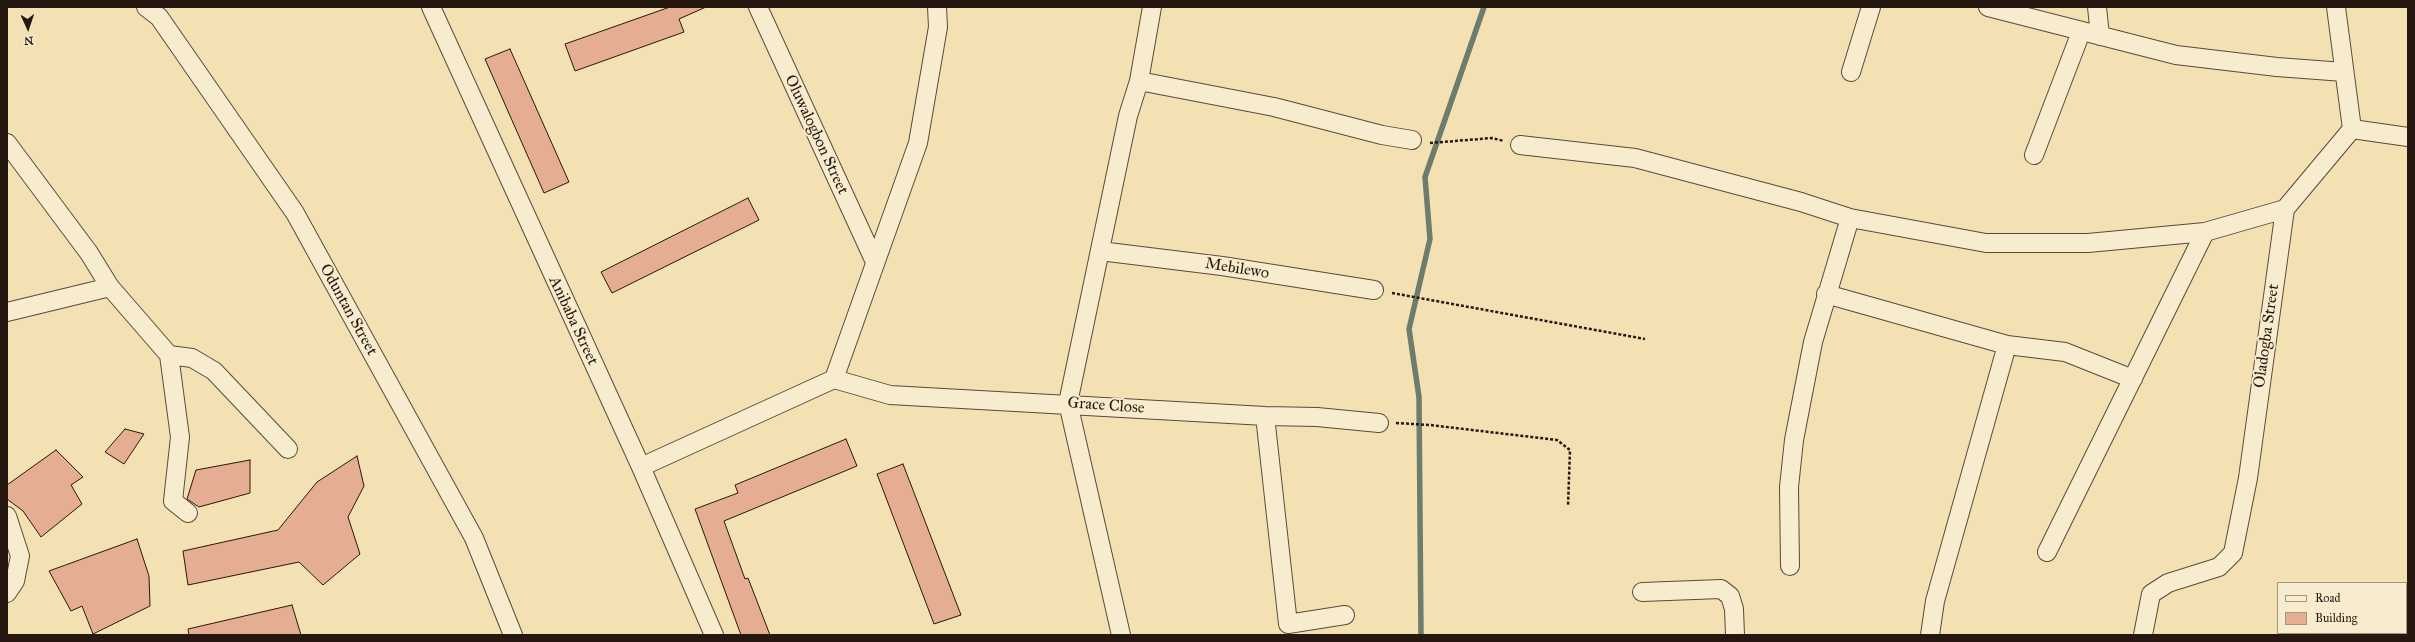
<!DOCTYPE html>
<html>
<head>
<meta charset="utf-8">
<style>
	body { margin:0 }
	#map { position:relative; width:2415px; height:642px; overflow:hidden; background:#f3e1b4; font-family:"IM FELL Great Primer",serif }
	canvas { display:block }
	.frame { position:absolute; inset:0; border:8px solid #261811; pointer-events:none }
	.legend { position:absolute; left:2277px; top:582px; width:130px; height:52px; box-sizing:border-box; background:#f7ecce; border:1px solid #a39782; margin:0; padding:5px 7px; list-style:none; font-size:12px; color:#261811 }
	.legend li { display:flex; align-items:center; gap:8px; height:20px }
	.legend b { width:20px; border:1px solid #a39782 }
	.north { position:absolute; left:8px; top:8px; width:40px; height:40px; -webkit-text-stroke:3px #f7ecce; paint-order:stroke; rotate:177deg; font-size:11px; font-weight:700; line-height:16px; text-align:center; color:#261811 }
	.north::after { content:''; display:block; margin:auto; width:14px; height:18px; background:#261811; clip-path:polygon(50% 0,100% 100%,50% 72%,0 100%) }
</style>
</head>
<body>
<div id="map">
<canvas width="2415" height="642"></canvas>
<div class="frame"></div>
<ul class="legend">
<li><b style="height:5px;background:#f7ecce"></b>Road</li>
<li><b style="height:11px;background:#e5ad91"></b>Building</li>
</ul>
<div class="north">N</div>
</div>
<script>
const context = document.querySelector('canvas').getContext('2d');
context.lineJoin = 'round';
function poly(rows) {
  const path = new Path2D();
  for (const r of rows) {
    path.moveTo(r[0], r[1]);
    for (let i = 2; i < r.length; i += 2) path.lineTo(r[i], r[i + 1]);
  }
  return path;
}
function stroke(path, color, width, dash) {
  context.strokeStyle = color;
  context.lineWidth = width;
  context.lineCap = dash ? 'butt' : 'round';
  context.setLineDash(dash || []);
  context.stroke(path);
}
function paint(path, color) {
  context.fillStyle = color;
  context.fill(path, 'evenodd');
}
function drawText(font, color, halo, rows, align = 'center') {
  context.font = font + ' "IM FELL Great Primer",serif';
  context.lineWidth = 4;
  context.setLineDash([]);
  context.textBaseline = 'middle';
  context.strokeStyle = halo;
  context.fillStyle = color;
  for (const [text, x, y, turn = 0] of rows) {
    context.save();
    context.translate(x, y);
    context.rotate((+turn || 0) * Math.PI / 180);
    context.textAlign = isNaN(turn) ? turn : align;
    if (halo) context.strokeText(text, 0, 0);
    context.fillText(text, 0, 0);
    context.restore();
  }
}
stroke(poly([
	[1421,635,1419,397,1409,329,1430,239,1425,177,1484,7]
]), '#6c7c6d', 5.5);
const building = poly([
	[670,7,706,7,679,19,684,32,575,71,565,44,670,7],
	[510,49,569,182,544,193,485,59,510,49],
	[748,198,759,220,612,293,601,272,748,198],
	[125,429,144,434,124,464,105,452,125,429],
	[846,439,857,466,724,521,745,579,748,578,770,635,741,635,695,509,738,493,735,485,846,439],
	[56,450,83,477,71,485,82,504,41,537,23,511,7,499,7,485,56,450],
	[357,456,364,486,348,517,360,554,323,585,299,562,188,585,183,551,278,530,317,482,357,456],
	[250,460,250,493,199,507,187,499,196,470,250,460],
	[903,464,961,615,934,624,877,474,903,464],
	[137,539,149,576,150,606,93,634,82,606,71,611,49,571,137,539],
	[292,605,301,635,189,635,188,629,292,605]
]);
paint(building, '#e5ad91');
stroke(building, '#261811', 1);
const minor = poly([
	[146,7,159,17,295,213,474,538,513,635],
	[431,7,641,467,714,635],
	[758,7,875,262],
	[1988,7,2176,55,2277,67,2344,72],
	[2097,7,2100,36],
	[1851,72,1871,7],
	[1139,81,1274,107,1382,135,1412,140],
	[2352,129,2408,137],
	[7,143,89,253,110,287,169,355,192,358,214,371,288,449],
	[1520,145,1635,158,1801,202,1850,218,1986,243,2088,243,2205,232,2285,209],
	[2034,155,2081,32],
	[1100,251,1222,266,1374,290],
	[1826,294,2007,345,2065,352,2133,379],
	[7,312,110,287],
	[169,355,180,437,173,501,188,513],
	[834,379,890,395,1265,416,1317,417,1379,423],
	[1265,416,1288,624,1345,615],
	[641,467,834,379,918,143,938,27,937,7],
	[7,516,20,556,15,581,7,593],
	[2047,552,2205,232],
	[1790,566,1789,487,1794,440,1813,342,1850,218],
	[1642,592,1721,589,1730,596,1734,609,1735,635],
	[1121,635,1068,403,1128,116,1139,81,1152,7],
	[1930,635,1935,601,2007,345],
	[2143,635,2151,594,2168,583,2219,567,2233,553,2248,478,2285,209,2352,129,2336,7]
]);
stroke(minor, '#594a3a', 20);
stroke(poly([
	[1430,143,1492,138,1504,141],
	[1392,293,1645,339],
	[1396,423,1430,425,1557,440,1570,450,1568,506]
]), '#261811', 2.5, [3, 2]);
stroke(minor, '#f7ecce', 18);
drawText('16px', '#261811', '#f7ecce', [
	["Oluwalogbon Street",816,135,65],
	["Mebilewo",1237,269,9],
	["Oduntan Street",348,310,61],
	["Anibaba Street",573,321,65],
	["Oladogba Street",2267,336,-82],
	["Grace Close",1106,406,4]
]);
</script>
</body>
</html>
